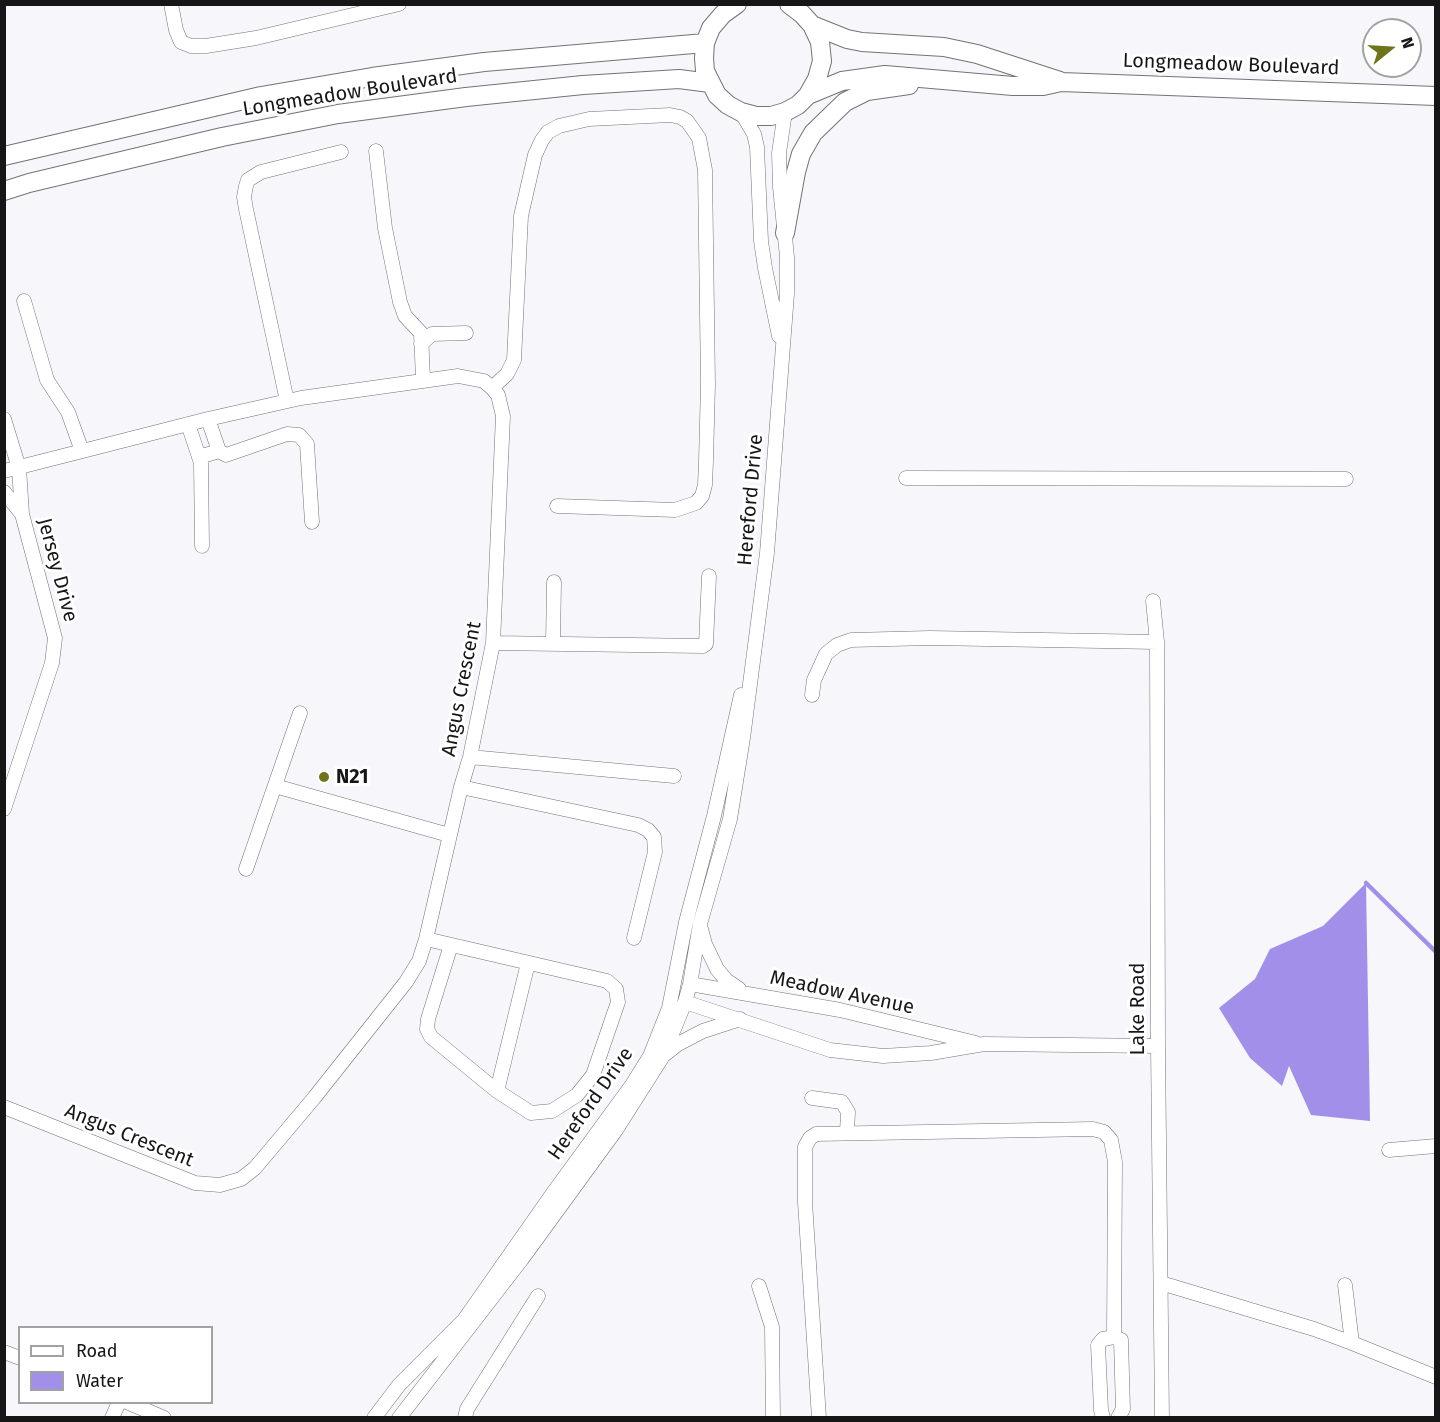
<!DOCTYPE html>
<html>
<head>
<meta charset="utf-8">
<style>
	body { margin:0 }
	#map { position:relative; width:1440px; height:1422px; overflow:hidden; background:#f7f7fb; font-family:"Fira Sans",sans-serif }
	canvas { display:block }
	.frame { position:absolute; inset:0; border:6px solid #161617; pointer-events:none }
	.legend { position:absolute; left:18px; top:1326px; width:195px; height:78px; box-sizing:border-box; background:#fff; border:2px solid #a2a2a2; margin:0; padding:8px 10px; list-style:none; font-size:18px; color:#161617 }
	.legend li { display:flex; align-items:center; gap:12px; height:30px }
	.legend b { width:30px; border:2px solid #a2a2a2 }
	.north { position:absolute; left:1362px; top:18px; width:60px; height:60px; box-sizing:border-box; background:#fff; border:2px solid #a2a2a2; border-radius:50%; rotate:72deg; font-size:16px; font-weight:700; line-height:24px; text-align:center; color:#161617 }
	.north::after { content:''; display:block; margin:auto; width:21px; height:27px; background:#6f731a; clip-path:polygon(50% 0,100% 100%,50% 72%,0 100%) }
</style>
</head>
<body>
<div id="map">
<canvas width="1440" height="1422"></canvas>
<div class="frame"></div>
<ul class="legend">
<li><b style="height:8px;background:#fff"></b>Road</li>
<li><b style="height:16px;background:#a28fe9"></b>Water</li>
</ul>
<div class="north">N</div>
</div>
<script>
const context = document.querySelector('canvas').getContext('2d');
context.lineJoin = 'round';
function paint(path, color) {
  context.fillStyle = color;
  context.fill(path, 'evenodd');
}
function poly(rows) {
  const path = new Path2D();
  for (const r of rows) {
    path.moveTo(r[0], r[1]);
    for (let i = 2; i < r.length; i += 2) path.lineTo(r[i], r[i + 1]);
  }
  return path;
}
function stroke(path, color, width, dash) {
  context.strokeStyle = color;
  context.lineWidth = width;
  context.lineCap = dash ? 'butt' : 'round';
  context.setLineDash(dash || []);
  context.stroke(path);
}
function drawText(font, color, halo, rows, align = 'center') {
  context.font = font + ' "Fira Sans",sans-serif';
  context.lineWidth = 6;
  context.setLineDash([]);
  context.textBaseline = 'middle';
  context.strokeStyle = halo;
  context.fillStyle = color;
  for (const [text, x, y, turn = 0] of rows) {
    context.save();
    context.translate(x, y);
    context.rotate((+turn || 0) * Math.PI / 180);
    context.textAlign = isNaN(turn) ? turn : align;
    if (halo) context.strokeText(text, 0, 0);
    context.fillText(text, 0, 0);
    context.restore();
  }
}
paint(poly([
	[1366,883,1370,1121,1311,1115,1289,1066,1282,1086,1250,1058,1219,1008,1255,979,1270,949,1323,926]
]), '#a28fe9');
stroke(poly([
	[1366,883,1436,952]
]), '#a28fe9', 4.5);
const minor = poly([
	[171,4,176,30,181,42,191,46,206,46,256,38,399,4],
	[741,112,754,134,757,147,761,241,765,268,779,336],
	[376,151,385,228,400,302,405,316,421,333,423,379],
	[24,301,47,380,68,412,82,451],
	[421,344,432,334,466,333],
	[492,388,507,374,514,360,521,216,535,155,542,140,548,132,559,126,589,119,670,115,680,117,687,121,699,138,705,170,708,384,706,461,705,485,702,496,696,503,675,510,557,506],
	[287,401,246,209,244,197,246,186,248,180,261,172,341,152],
	[4,419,19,468,22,514,55,638,52,663,4,809],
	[208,419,219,451],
	[188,424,201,463,202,546],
	[199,457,219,451,226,455,287,434,299,435,307,444,312,522],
	[4,471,208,419,301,398,458,376,484,381,492,388,498,395,503,416,493,643,470,757,461,787,426,939,419,961,406,982,314,1098,255,1168,241,1179,220,1185,195,1183,4,1107],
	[906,478,1346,479],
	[4,492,22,514],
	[1153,601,1157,642,1158,1046,1162,1418],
	[493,643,703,646,706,644,709,576],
	[553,644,554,582],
	[812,695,814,680,826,654,837,645,851,640,930,638,1157,642],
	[470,757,674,776],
	[275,786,449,835],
	[461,787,638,825,648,830,654,837,655,852,634,938],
	[246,869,300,713],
	[701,929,705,944,717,969,726,980,739,989],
	[426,939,607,981,616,989,618,1002,593,1075,577,1095,552,1111,531,1113,497,1091,431,1037,427,1029,428,1019,451,945],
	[690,984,840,1010,976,1043],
	[685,1002,830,1050,883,1056,931,1053,984,1044,1158,1046],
	[664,1055,678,1044,703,1031,740,1019],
	[497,1091,528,963],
	[812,1098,842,1102,848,1112,847,1132],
	[1389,1150,1436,1146],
	[1161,1283,1314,1329,1352,1343,1345,1285],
	[759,1286,772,1327,773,1418],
	[1352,1343,1436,1377],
	[4,1352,20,1358],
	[127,1402,164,1418],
	[112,1418,119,1402],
	[374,1418,399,1385,464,1320,553,1193,632,1085,650,1056,669,1008,686,922,714,816,741,695],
	[399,1418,522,1259,616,1130,663,1056,685,1002,690,984,700,924,730,819,743,738,767,553,787,294,787,257,780,187,779,153,785,112],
	[465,1418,467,1409,538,1296],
	[819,1418,805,1202,805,1147,810,1138,816,1134,1093,1129,1104,1132,1111,1140,1115,1162,1114,1337],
	[1103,1418,1101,1410,1098,1345,1103,1339,1114,1337,1121,1340,1123,1409,1118,1418]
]);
const major = poly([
	[737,4,723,14,711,28,705,43,704,58,705,71,717,95,728,105,741,112,756,116,771,116,785,112,798,105,808,95,817,79,822,61,820,42,812,25,802,14,789,4],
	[812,25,847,39,862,42,944,47,977,54,1060,81],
	[808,95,842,81,885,75,1013,86,1043,86,1061,82,1436,96],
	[4,156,261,96,372,77,484,62,705,43],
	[4,191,29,183,222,137,338,114,466,97,583,85,679,79,710,83],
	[785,233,796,172,801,154,813,133,845,102,867,91,909,85]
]);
stroke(minor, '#737276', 15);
stroke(major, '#737276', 20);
stroke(minor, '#fff', 14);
stroke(major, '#fff', 18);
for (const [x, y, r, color] of [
	[324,777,6,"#6f731a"]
]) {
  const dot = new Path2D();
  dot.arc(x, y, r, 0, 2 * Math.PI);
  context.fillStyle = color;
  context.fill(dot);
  stroke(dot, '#fff', 2);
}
drawText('20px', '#161617', '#fff', [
	["Longmeadow Boulevard",1231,65,2],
	["Longmeadow Boulevard",350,93,-9],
	["Hereford Drive",751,500,-85],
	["Jersey Drive",57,570,75],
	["Angus Crescent",462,689,-79],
	["Meadow Avenue",842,993,12],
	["Lake Road",1138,1009,-90],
	["Hereford Drive",591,1104,-55],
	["Angus Crescent",129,1136,22]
]);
drawText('bold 20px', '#161617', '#fff', [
	["N21",336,777]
], 'left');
</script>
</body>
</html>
